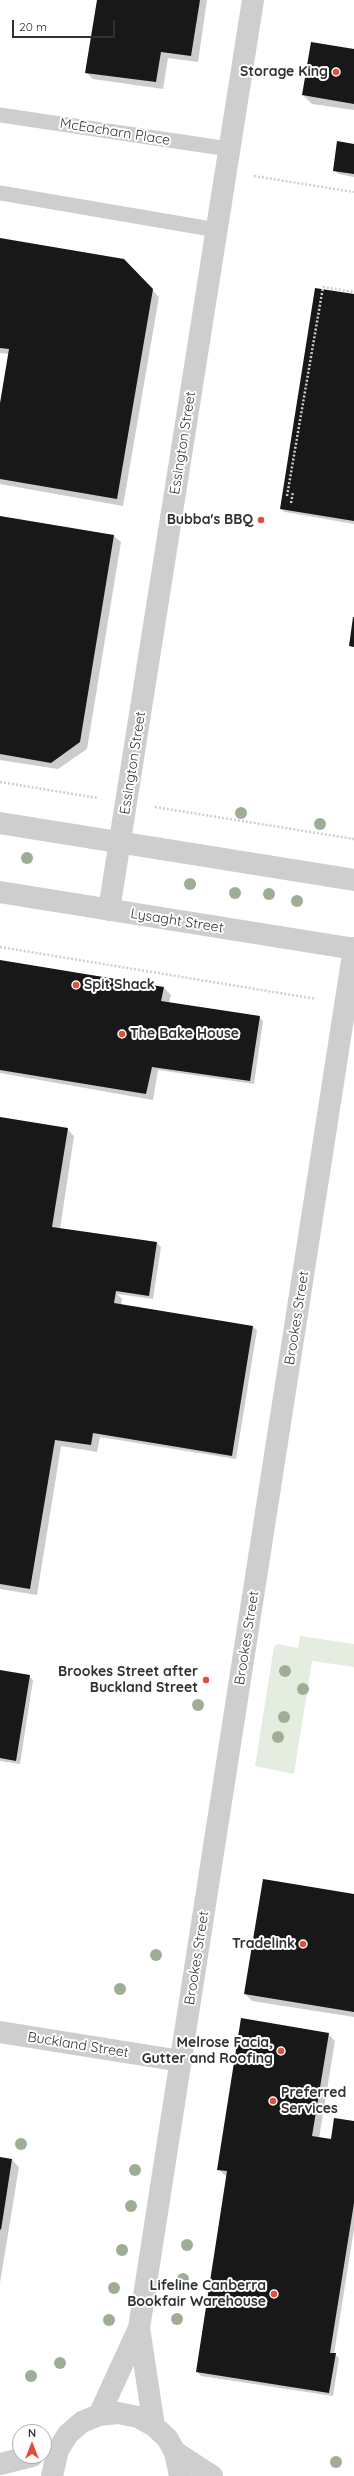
<!DOCTYPE html>
<html>
<head>
<meta charset="utf-8">
<style>
	body { margin:0 }
	#map { position:relative; width:354px; height:2476px; overflow:hidden; background:#fff; font-family:Quicksand,sans-serif }
	canvas { display:block }
	.north { position:absolute; left:12px; top:2424px; width:40px; height:40px; box-sizing:border-box; background:#fff; border:1px solid #adadad; border-radius:50%; rotate:0deg; font-size:11px; font-weight:700; line-height:16px; text-align:center; color:#313131 }
	.north::after { content:''; display:block; margin:auto; width:14px; height:18px; background:#e04f3c; clip-path:polygon(50% 0,100% 100%,50% 72%,0 100%) }
	.scale { position:absolute; left:12px; top:20px; width:103px; height:18px; box-sizing:border-box; border:2px solid #313131; border-top:0; padding-left:5px; font-size:12px; line-height:14px; white-space:nowrap; color:#313131; -webkit-text-stroke:3px #fff; paint-order:stroke }
</style>
</head>
<body>
<div id="map">
<canvas width="354" height="2476"></canvas>
<div class="north">N</div>
<div class="scale">20 m</div>
</div>
<script>
const context = document.querySelector('canvas').getContext('2d');
context.lineJoin = 'round';
function paint(path, color) {
  context.fillStyle = color;
  context.fill(path, 'evenodd');
}
function poly(rows) {
  const path = new Path2D();
  for (const r of rows) {
    path.moveTo(r[0], r[1]);
    for (let i = 2; i < r.length; i += 2) path.lineTo(r[i], r[i + 1]);
  }
  return path;
}
function stroke(path, color, width, dash) {
  context.strokeStyle = color;
  context.lineWidth = width;
  context.lineCap = dash ? 'butt' : 'round';
  context.setLineDash(dash || []);
  context.stroke(path);
}
function drawText(font, color, halo, rows, align = 'center') {
  context.font = font + ' Quicksand,sans-serif';
  context.lineWidth = 4;
  context.setLineDash([]);
  context.textBaseline = 'middle';
  context.strokeStyle = halo;
  context.fillStyle = color;
  for (const [text, x, y, turn = 0] of rows) {
    context.save();
    context.translate(x, y);
    context.rotate((+turn || 0) * Math.PI / 180);
    context.textAlign = isNaN(turn) ? turn : align;
    if (halo) context.strokeText(text, 0, 0);
    context.fillText(text, 0, 0);
    context.restore();
  }
}
paint(poly([
	[300,1636,354,1644,354,1667,312,1661,294,1774,255,1766,274,1647,277,1644,298,1648]
]), '#e5ede0');
paint(poly([
	[98,0,207,0,198,62,168,58,163,89,93,79,86,72],
	[354,50,354,110,312,104,303,95],
	[354,145,354,177,338,174,334,170],
	[0,239,131,267,159,297,123,506,0,484,0,409,9,354,0,353],
	[354,295,354,524,285,512,281,509],
	[0,517,114,536,121,542,87,749,58,769,0,760],
	[0,961,164,988,171,995,169,1003,259,1017,263,1021,254,1084,158,1070,153,1100,0,1073],
	[0,1118,67,1129,74,1136,60,1229,157,1243,161,1247,153,1299,117,1294,122,1299,121,1306,253,1327,257,1330,236,1459,100,1437,97,1452,61,1446,37,1595,0,1589],
	[0,1671,29,1676,33,1680,20,1764,0,1761],
	[354,1895,354,2017,252,2001,245,1994],
	[328,2034,335,2041,319,2138,332,2140,354,2122,354,2229,334,2354,339,2358,333,2396,201,2376,197,2372,227,2177,218,2169],
	[0,2158,12,2160,19,2167,0,2283]
]), '#0003');
paint(poly([
	[97,0,200,0,191,56,161,52,156,82,85,73],
	[311,42,354,49,354,104,302,95],
	[337,141,354,144,354,174,333,171],
	[0,238,124,259,153,289,117,499,0,479,0,403,9,349,0,348],
	[315,288,354,294,354,521,280,509],
	[0,516,114,535,80,742,51,763,0,754],
	[353,617,354,617,354,647,349,646],
	[0,960,164,987,161,1001,260,1016,250,1081,152,1067,146,1094,0,1070],
	[0,1117,68,1128,52,1227,157,1242,149,1296,116,1291,114,1303,253,1326,232,1456,93,1433,91,1445,55,1440,30,1589,0,1584],
	[0,1670,30,1675,16,1761,0,1758],
	[263,1879,354,1894,354,2012,244,1994],
	[241,2018,329,2033,312,2136,331,2139,334,2118,354,2121,354,2203,330,2353,336,2353,329,2393,196,2372,227,2171,217,2170],
	[0,2157,12,2159,1,2230,0,2229]
]), '#181818');
stroke(poly([
	[254,176,354,192],
	[287,496,323,287,354,292],
	[291,503,293,492],
	[0,782,98,798],
	[155,807,354,839],
	[0,947,316,999]
]), '#cecece', 2.5, [2, 2]);
stroke(poly([
	[0,115,229,149],
	[0,193,217,230]
]), '#cecece', 15);
stroke(poly([
	[109,910,253,0],
	[0,2032,181,2061],
	[139,2328,154,2426],
	[99,2415,139,2328,354,948],
	[175,2452,212,2476],
	[0,2464,32,2456],
	[52,2476,58,2450,68,2434,82,2422,99,2415,118,2413,138,2417,154,2426,167,2438,175,2452,180,2476]
]), '#cecece', 22);
stroke(poly([
	[0,823,354,880],
	[0,892,354,949]
]), '#cecece', 22);
context.fillStyle = '#9dae95';
for (const [x, y] of [
	[241,813],
	[320,824],
	[27,858],
	[190,884],
	[235,893],
	[269,894],
	[297,901],
	[285,1671],
	[303,1689],
	[198,1705],
	[284,1717],
	[278,1737],
	[156,1955],
	[120,1989],
	[21,2144],
	[135,2170],
	[131,2206],
	[187,2245],
	[122,2250],
	[183,2279],
	[114,2288],
	[177,2319],
	[109,2320],
	[60,2363],
	[31,2376],
	[336,2462]
]) {
  context.beginPath();
  context.arc(x, y, 6, 0, 2 * Math.PI);
  context.fill();
}
for (const [x, y, r, color] of [
	[336,72,4,"#e04f3c"],
	[261,520,4,"#e04f3c"],
	[76,985,4,"#e04f3c"],
	[122,1034,4,"#e04f3c"],
	[206,1680,4,"#e04f3c"],
	[303,1944,4,"#e04f3c"],
	[281,2051,4,"#e04f3c"],
	[273,2101,4,"#e04f3c"],
	[274,2294,4,"#e04f3c"]
]) {
  const dot = new Path2D();
  dot.arc(x, y, r, 0, 2 * Math.PI);
  context.fillStyle = color;
  context.fill(dot);
  stroke(dot, '#fff', 1.5);
}
drawText('bold 14px', '#313131', '#fff', [
	["Storage King",328,72],
	["Bubba's BBQ",253,520],
	["Spit Shack",84,985,"left"],
	["The Bake House",130,1034,"left"],
	["Brookes Street after",198,1672],
	["Buckland Street",198,1688],
	["Tradelink",295,1944],
	["Melrose Facia,",273,2043],
	["Gutter and Roofing",273,2059],
	["Preferred",281,2093,"left"],
	["Services",281,2109,"left"],
	["Lifeline Canberra",266,2286],
	["Bookfair Warehouse",266,2302]
], 'right');
drawText('14px', '#313131', '#fff', [
	["McEacharn Place",115,132,9],
	["Essington Street",183,443,-81],
	["Essington Street",133,763,-81],
	["Lysaght Street",177,921,9],
	["Brookes Street",297,1318,-81],
	["Brookes Street",247,1638,-81],
	["Brookes Street",197,1958,-81],
	["Buckland Street",78,2045,9]
]);
</script>
</body>
</html>
